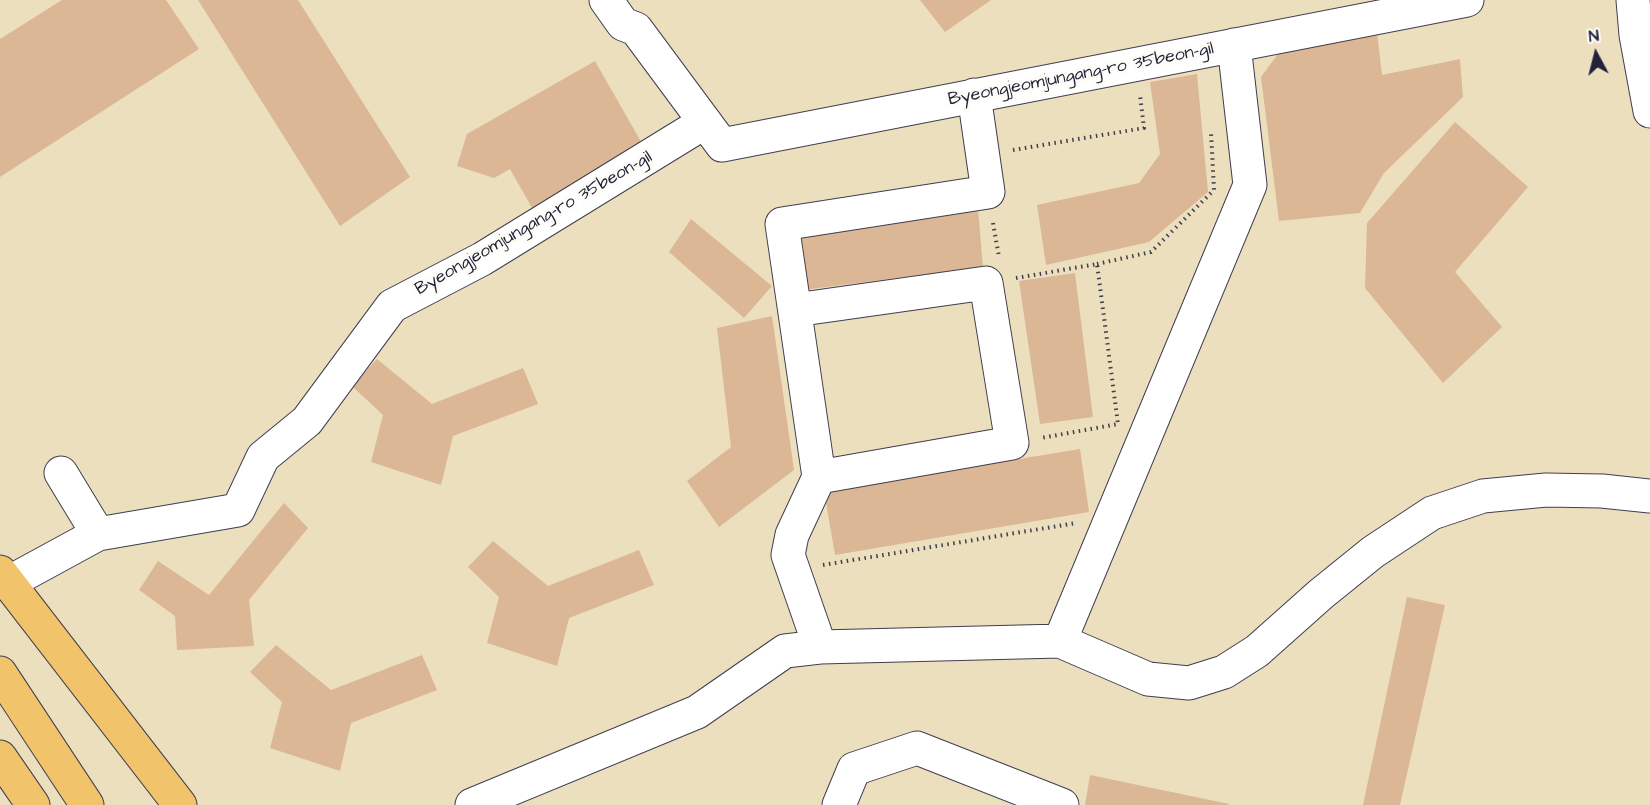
<!DOCTYPE html>
<html>
<head>
<meta charset="utf-8">
<style>
	body { margin:0 }
	#map { position:relative; width:1650px; height:805px; overflow:hidden; background:#ecdfbe; font-family:"Architects Daughter",sans-serif }
	canvas { display:block }
	.north { position:absolute; left:1566px; top:24px; width:60px; height:60px; -webkit-text-stroke:4px #fdfcf7; paint-order:stroke; rotate:353deg; font-size:16px; font-weight:700; line-height:24px; text-align:center; color:#22223b }
	.north::after { content:''; display:block; margin:auto; width:21px; height:27px; background:#22223b; clip-path:polygon(50% 0,100% 100%,50% 72%,0 100%) }
</style>
</head>
<body>
<div id="map">
<canvas width="1650" height="805"></canvas>
<div class="north">N</div>
</div>
<script>
const context = document.querySelector('canvas').getContext('2d');
context.lineJoin = 'round';
function paint(path, color) {
  context.fillStyle = color;
  context.fill(path, 'evenodd');
}
function poly(rows) {
  const path = new Path2D();
  for (const r of rows) {
    path.moveTo(r[0], r[1]);
    for (let i = 2; i < r.length; i += 2) path.lineTo(r[i], r[i + 1]);
  }
  return path;
}
function stroke(path, color, width, dash) {
  context.strokeStyle = color;
  context.lineWidth = width;
  context.lineCap = dash ? 'butt' : 'round';
  context.setLineDash(dash || []);
  context.stroke(path);
}
function drawText(font, color, halo, rows, align = 'center') {
  context.font = font + ' "Architects Daughter",sans-serif';
  context.lineWidth = 6;
  context.setLineDash([]);
  context.textBaseline = 'middle';
  context.strokeStyle = halo;
  context.fillStyle = color;
  for (const [text, x, y, turn = 0] of rows) {
    context.save();
    context.translate(x, y);
    context.rotate((+turn || 0) * Math.PI / 180);
    context.textAlign = isNaN(turn) ? turn : align;
    if (halo) context.strokeText(text, 0, 0);
    context.fillText(text, 0, 0);
    context.restore();
  }
}
paint(poly([
	[62,0,166,0,199,49,0,177,0,39],
	[198,0,298,0,410,177,340,226],
	[920,0,991,0,945,32],
	[1377,32,1382,75,1460,59,1463,97,1384,173,1360,213,1279,221,1261,77,1281,50],
	[595,61,643,145,532,208,510,169,494,178,457,166,467,134],
	[1197,74,1208,192,1149,242,1046,265,1037,205,1139,183,1160,154,1150,82],
	[1455,122,1528,187,1455,272,1502,327,1443,383,1365,288,1367,223],
	[978,209,983,267,803,290,795,231],
	[691,219,772,286,744,318,669,252],
	[1075,273,1093,417,1040,424,1019,281],
	[772,316,794,470,719,527,687,481,731,447,717,328],
	[377,359,432,404,523,368,538,404,453,436,441,485,371,462,383,415,352,386],
	[1080,449,1089,512,835,555,824,491],
	[284,503,308,528,249,600,254,646,177,650,175,616,139,590,158,561,209,595],
	[493,541,548,586,639,550,654,585,569,618,557,666,487,643,499,597,468,567],
	[1407,597,1445,605,1400,805,1363,805],
	[276,645,331,690,422,655,437,690,351,723,340,771,270,748,282,702,250,672],
	[1090,775,1229,804,1229,805,1085,805]
]), '#dbb796');
const minor = poly([
	[606,0,623,24,636,29,722,145,1467,0],
	[1633,0,1636,35,1650,111],
	[795,310,986,283,1012,443,819,477],
	[61,473,98,534],
	[8,583,98,534,238,510,263,457,307,421,392,306,482,259,705,122],
	[1060,641,1250,185,1234,45],
	[820,647,788,555,792,535,819,477,782,224,988,192,974,95],
	[472,805,697,712,785,651,820,647,1060,641,1148,679,1189,683,1224,672,1257,651,1321,594,1373,552,1432,513,1483,496,1546,490,1602,491,1650,496],
	[839,805,854,769,917,748,1062,805]
]);
const major = poly([
	[0,572,180,805],
	[0,673,87,805],
	[0,757,33,805]
]);
stroke(minor, '#403e4f', 35);
stroke(major, '#403e4f', 35);
stroke(poly([
	[1013,150,1144,128,1140,95],
	[993,223,999,257],
	[1097,264,1151,252,1214,190,1211,132],
	[1016,278,1097,264,1118,424,1041,438],
	[823,565,1076,523]
]), '#403e4f', 4, [1.5, 4.5]);
stroke(minor, '#fff', 33);
stroke(major, '#f1c36a', 33);
drawText('18px', '#22223b', '#fdfcf7', [
	["Byeongjeomjungang-ro 35beon-gil",1081,75,-11],
	["Byeongjeomjungang-ro 35beon-gil",534,224,-30]
]);
</script>
</body>
</html>
